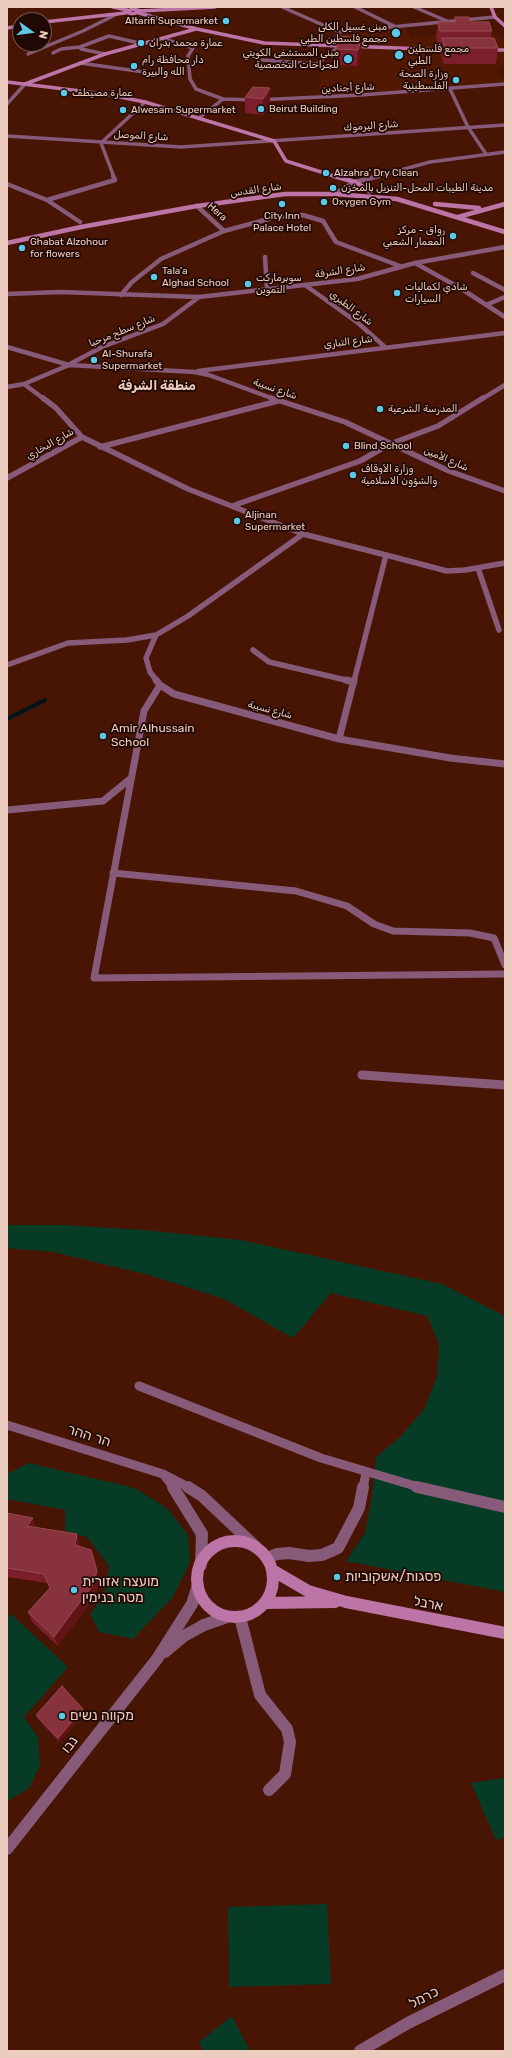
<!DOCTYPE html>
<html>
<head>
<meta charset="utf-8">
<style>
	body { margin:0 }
	#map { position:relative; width:512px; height:2058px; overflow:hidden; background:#481504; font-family:Rubik,sans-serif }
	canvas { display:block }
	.frame { position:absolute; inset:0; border:8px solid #edccc0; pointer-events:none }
	.north { position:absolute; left:12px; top:12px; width:40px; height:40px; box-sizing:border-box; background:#200904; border:1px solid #72574f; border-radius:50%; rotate:104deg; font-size:11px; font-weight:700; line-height:16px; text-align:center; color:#edccc0 }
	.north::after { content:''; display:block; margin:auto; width:14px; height:18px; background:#5ac8e6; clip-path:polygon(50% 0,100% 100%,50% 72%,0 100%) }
</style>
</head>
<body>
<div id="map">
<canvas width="512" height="2058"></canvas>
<div class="frame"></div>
<div class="north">N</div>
</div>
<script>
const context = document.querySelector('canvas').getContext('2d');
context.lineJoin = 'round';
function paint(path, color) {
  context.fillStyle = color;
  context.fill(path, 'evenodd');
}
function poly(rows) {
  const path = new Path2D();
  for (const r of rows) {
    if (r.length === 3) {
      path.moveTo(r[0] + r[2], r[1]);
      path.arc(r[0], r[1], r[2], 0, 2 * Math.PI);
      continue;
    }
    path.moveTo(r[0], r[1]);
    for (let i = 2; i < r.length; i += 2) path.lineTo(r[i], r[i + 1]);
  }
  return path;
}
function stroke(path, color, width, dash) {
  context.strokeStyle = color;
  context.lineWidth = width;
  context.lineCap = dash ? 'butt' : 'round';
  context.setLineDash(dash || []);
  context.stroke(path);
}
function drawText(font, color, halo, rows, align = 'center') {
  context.font = font + ' Rubik,Vazirmatn,"Noto Sans Hebrew",sans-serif';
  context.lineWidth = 3.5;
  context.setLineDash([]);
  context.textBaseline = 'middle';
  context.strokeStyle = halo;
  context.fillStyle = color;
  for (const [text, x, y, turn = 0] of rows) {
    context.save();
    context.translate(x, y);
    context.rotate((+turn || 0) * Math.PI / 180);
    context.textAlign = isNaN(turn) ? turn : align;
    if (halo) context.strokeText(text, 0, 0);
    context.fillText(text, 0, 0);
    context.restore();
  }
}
paint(poly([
	[406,27,411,37,479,29,502,37,505,43,505,64,497,70,505,83,319,96,321,69,342,47,343,32]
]), '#521802');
paint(poly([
	[7,1225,64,1225,144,1230,241,1240,442,1284,505,1316,505,1592,346,1561,365,1533,372,1497,376,1457,401,1436,424,1409,437,1377,439,1344,427,1316,331,1293,293,1338,224,1299,149,1275,53,1252,7,1248],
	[29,1463,135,1488,168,1509,188,1535,190,1562,172,1598,133,1639,99,1632,90,1614,105,1594,109,1566,87,1537,65,1531,65,1510,7,1499,7,1474],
	[11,1614,68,1667,24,1717,38,1737,40,1766,28,1789,7,1801,7,1617],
	[505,1778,505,1837,496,1840,471,1783],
	[327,1904,331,1984,229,1987,228,1907],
	[232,2016,250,2051,203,2051,199,2042]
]), '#063c25');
stroke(poly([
	[7,719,45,700]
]), '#00151b', 4);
stroke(poly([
	[282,7,339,32,495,17],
	[355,7,394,26],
	[414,7,447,21],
	[164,39,193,48,188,56,190,79,196,89,223,99],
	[332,45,339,32],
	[53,53,61,49,80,47],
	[28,54,83,31,117,14],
	[105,54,81,49,80,47,109,36,143,44],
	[262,60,317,64,341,45],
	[80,63,144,72],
	[450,89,468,127,486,154],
	[7,104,25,84],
	[199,118,223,99,256,100,361,95,505,84],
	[7,136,181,147,505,125],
	[101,143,145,102],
	[101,143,114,177],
	[375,177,430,162,505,152]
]), '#865a78', 3.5);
stroke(poly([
	[7,184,47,200,115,180,113,176],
	[339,191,355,182,379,176],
	[47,200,80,222],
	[197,206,224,231],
	[265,257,267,290],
	[415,263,460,288,505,317],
	[473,273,505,290],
	[305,285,358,323,385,347],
	[7,294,60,292,199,297,357,279,415,263,505,247],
	[121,295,132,282,161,259,224,231,276,217,303,215,323,221,336,242,400,266],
	[486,305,505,297],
	[7,347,69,365,24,384,44,399],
	[70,364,102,347,163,324,199,297],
	[69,365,194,372,209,375,274,399],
	[198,371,505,333],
	[7,387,24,384],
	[482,399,505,385]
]), '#865a78', 4.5);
stroke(poly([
	[271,398,345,422,449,471,505,491],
	[82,437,188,489,303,534,386,555,354,681],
	[100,447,278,401],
	[7,478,82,437,56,408,43,398],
	[232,506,360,461,390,444,438,426,483,398],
	[386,555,447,571,465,570,505,563],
	[478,568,499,630],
	[253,650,269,662,350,681],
	[7,665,68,643,127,640,156,635],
	[157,681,150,672,146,658,156,635,188,616,303,534]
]), '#865a78', 5.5);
stroke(poly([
	[156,680,160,685,174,694,339,739,450,758,505,764],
	[346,680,354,682],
	[160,685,144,711,94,978,505,974],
	[339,739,354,680],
	[7,810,103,801,130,779],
	[113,873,296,891,347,906,374,924,393,931,470,933,494,938,505,965]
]), '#865a78', 7);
stroke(poly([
	[362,1075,505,1085],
	[139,1386,321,1458,422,1488],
	[7,1425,163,1474,190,1488],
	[164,1475,174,1488],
	[363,1488,366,1473]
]), '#865a78', 9);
stroke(poly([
	[173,1487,202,1534,201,1565],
	[188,1487,202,1496,255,1546],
	[417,1487,505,1507],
	[267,1558,277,1554,289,1553,309,1556,322,1555,338,1548,359,1508,363,1487],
	[240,1617,260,1695,287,1729,290,1742,285,1774,269,1790],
	[165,1652,184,1636,204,1625,227,1617],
	[7,1849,157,1659,192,1604,198,1585],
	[360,2051,408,2023,505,1975]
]), '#865a78', 12);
stroke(poly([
	[113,7,127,10],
	[491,7,495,17,505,26],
	[133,9,141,11,133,14,125,12,133,9],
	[140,11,215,7],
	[139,13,197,29,264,43,452,50],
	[44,22,125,13],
	[7,28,20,26],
	[488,50,505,50],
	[7,82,105,94,145,102,274,141,286,161,337,177],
	[25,84,105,54,196,29]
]), '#bc75a6', 3.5);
stroke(poly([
	[334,176,355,182,371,192],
	[435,204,479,208],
	[458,217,505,204],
	[7,243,81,227,197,206,285,194,335,194,397,199,505,232]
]), '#bc75a6', 4.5);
stroke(poly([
	[235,1579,38],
	[272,1570,308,1591,346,1602,505,1633],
	[265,1603,335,1602]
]), '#bc75a6', 12);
paint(poly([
	[455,17,470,22,492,31,491,38,498,48,496,64,444,64,441,53,441,47,439,47,436,37,438,22,455,22],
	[362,38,361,54,357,66,335,65,336,49],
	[253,87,270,105,263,115,245,113,245,97],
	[7,1513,36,1527,80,1544,80,1546,100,1581,95,1596,58,1646,32,1622,28,1612,50,1589,48,1583,7,1577],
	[85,1713,59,1742,38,1719,36,1715]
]), '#7b1f2c');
paint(poly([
	[362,38,361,54,357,66,358,50],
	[270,88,270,105,263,115,263,99],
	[33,1518,37,1529,27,1526],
	[77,1534,80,1544,78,1555,75,1545],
	[97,1571,100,1581,95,1596,58,1646,54,1637],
	[83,1709,85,1713,59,1742,58,1738]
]), '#611315');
const building = poly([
	[455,17,469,17,470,22,489,22,492,31,440,31,438,22,456,22,455,17],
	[340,36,362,38,358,50,336,49,340,36],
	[442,38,494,38,498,48,445,48,442,38],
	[253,87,270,88,263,99,245,97,253,87],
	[7,1513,33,1518,27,1526,77,1534,75,1545,91,1550,97,1571,92,1586,54,1637,28,1612,50,1588,44,1574,7,1568,7,1513],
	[62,1686,83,1709,58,1738,36,1715,62,1686]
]);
paint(building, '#87323c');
stroke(building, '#974a51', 1);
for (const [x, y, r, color] of [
	[226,21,4,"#5ac8e6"],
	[396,33,5,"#5ac8e6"],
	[141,43,4,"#5ac8e6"],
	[399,55,5,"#5ac8e6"],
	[348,59,5,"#5ac8e6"],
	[134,66,4,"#5ac8e6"],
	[456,80,4,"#5ac8e6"],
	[64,93,4,"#5ac8e6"],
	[261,109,4,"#5ac8e6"],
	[123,110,4,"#5ac8e6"],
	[326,173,4,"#5ac8e6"],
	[333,188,4,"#5ac8e6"],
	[324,202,4,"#5ac8e6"],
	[282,204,4,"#5ac8e6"],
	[453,236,4,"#5ac8e6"],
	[22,248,4,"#5ac8e6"],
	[154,277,4,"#5ac8e6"],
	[248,284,4,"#5ac8e6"],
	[397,293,4,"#5ac8e6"],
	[94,360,4,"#5ac8e6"],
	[380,409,4,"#5ac8e6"],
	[346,446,4,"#5ac8e6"],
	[353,475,4,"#5ac8e6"],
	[237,521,4,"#5ac8e6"],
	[103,736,4,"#5ac8e6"],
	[337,1577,4,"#5ac8e6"],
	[74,1590,4,"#5ac8e6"],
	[62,1716,4,"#5ac8e6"]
]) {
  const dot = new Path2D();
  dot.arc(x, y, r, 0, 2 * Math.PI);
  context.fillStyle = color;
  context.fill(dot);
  stroke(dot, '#200904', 1.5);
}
drawText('10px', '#edccc0', '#200904', [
	["Altarifi Supermarket",218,21,"right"],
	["مبنى غسيل الكلى",387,27,"right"],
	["مجمع فلسطين الطبي",387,39,"right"],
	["عمارة محمد بدران",149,43],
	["مجمع فلسطين",408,49],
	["الطبي",408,61],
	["مبنى المستشفى الكويتي",339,53,"right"],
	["للجراحات التخصصية",339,65,"right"],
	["دار محافظة رام",142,60],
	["الله والبيرة",142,72],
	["وزارة الصحة",448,74,"right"],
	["الفلسطينية",448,86,"right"],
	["عمارة مصيطف",72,93],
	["Beirut Building",269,109],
	["Alwesam Supermarket",131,110],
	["Alzahra' Dry Clean",334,173],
	["مدينة الطيبات المحل-التنزيل بالمخزن",341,188],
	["Oxygen Gym",332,202],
	["City Inn",282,216,"center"],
	["Palace Hotel",282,228,"center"],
	["رواق - مركز",445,230,"right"],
	["المعمار الشعبي",445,242,"right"],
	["Ghabat Alzohour",30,242],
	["for flowers",30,254],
	["Tala'a",162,271],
	["Alghad School",162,283],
	["سوبرماركت",256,278],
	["التموين",256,290],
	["شادي لكماليات",405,287],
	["السيارات",405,299],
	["Al-Shurafa",102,354],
	["Supermarket",102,366],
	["المدرسة الشرعية",388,409],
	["Blind School",354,446],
	["وزارة الأوقاف",361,469],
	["والشؤون الاسلامية",361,481],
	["Aljinan",245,515],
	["Supermarket",245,527]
], 'left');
drawText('10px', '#edccc0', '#200904', [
	["شارع أجنادين",348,88,-3],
	["شارع اليرموك",371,126,-4],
	["شارع الموصل",141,136,3],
	["شارع القدس",256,190,-8],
	["Hera",217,212,42],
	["شارع الشرفة",340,271,-9],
	["شارع الطبري",351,308,37],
	["شارع سطح مرحبا",122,331,-22],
	["شارع التباري",348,342,-7],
	["شارع نسيبة",275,389,19],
	["شارع البخاري",50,444,-30],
	["شارع الأمين",446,459,23],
	["شارع نسيبة",270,710,15]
]);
drawText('12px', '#edccc0', '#200904', [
	["Amir Alhussain",111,729],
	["School",111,743]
], 'left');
drawText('bold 13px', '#edccc0', '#200904', [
	["منطقة الشرفة",157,386]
]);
drawText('14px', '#edccc0', '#200904', [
	["הר ההר",89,1436,18],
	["ארבל",428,1604,11],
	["נבו",70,1745,-52],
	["כרמל",424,1998,-27]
]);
drawText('14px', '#edccc0', '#200904', [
	["פסגות/אשקוביות",345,1577],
	["מועצה אזורית",82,1582],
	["מטה בנימין",82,1598],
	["מקווה נשים",70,1716]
], 'left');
</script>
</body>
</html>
